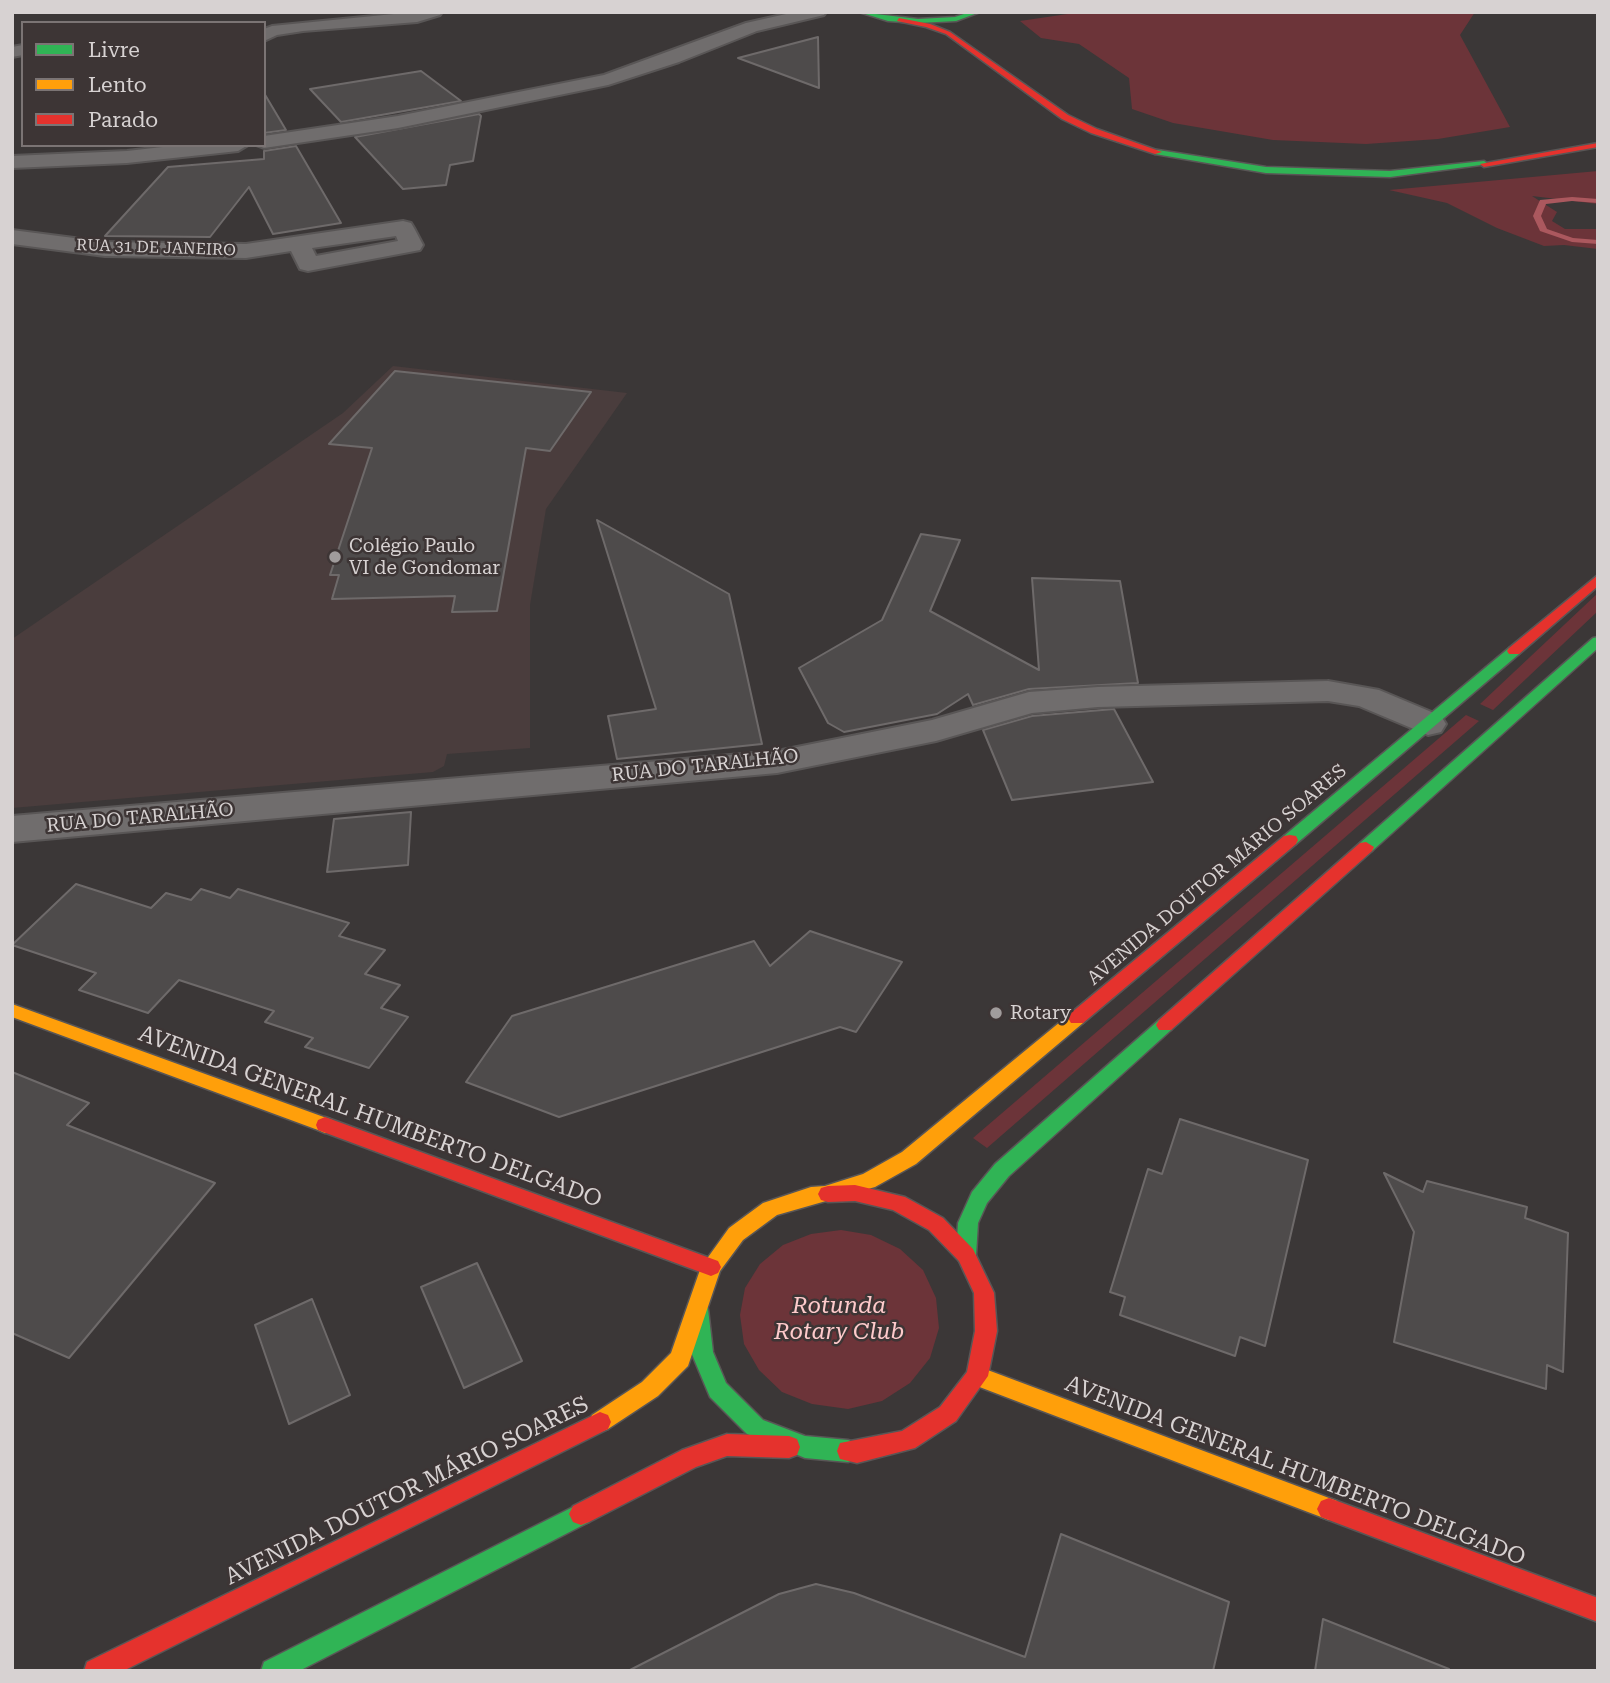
<!DOCTYPE html>
<html>
<head>
<meta charset="utf-8">
<style>
	body { margin:0 }
	#map { position:relative; width:1610px; height:1683px; overflow:hidden; background:#3b3737; font-family:"Roboto Serif",serif }
	canvas { display:block }
	.frame { position:absolute; inset:0; border:14px solid #d7d2d2; pointer-events:none }
	.legend { position:absolute; left:21px; top:21px; width:245px; height:126px; box-sizing:border-box; background:#3d3535; border:2px solid #7b7474; margin:0; padding:9px 12px; list-style:none; font-size:21px; color:#d7d2d2 }
	.legend li { display:flex; align-items:center; gap:14px; height:35px }
	.legend b { width:35px; border:2px solid #7b7474 }
</style>
</head>
<body>
<div id="map">
<canvas width="1610" height="1683"></canvas>
<div class="frame"></div>
<ul class="legend">
<li><b style="height:9px;background:#30b455"></b>Livre</li>
<li><b style="height:9px;background:#ff9f0a"></b>Lento</li>
<li><b style="height:9px;background:#e5322d"></b>Parado</li>
</ul>
</div>
<script>
const context = document.querySelector('canvas').getContext('2d');
context.lineJoin = 'round';
function paint(path, color) {
  context.fillStyle = color;
  context.fill(path, 'evenodd');
}
function poly(rows) {
  const path = new Path2D();
  for (const r of rows) {
    path.moveTo(r[0], r[1]);
    for (let i = 2; i < r.length; i += 2) path.lineTo(r[i], r[i + 1]);
  }
  return path;
}
function stroke(path, color, width, dash) {
  context.strokeStyle = color;
  context.lineWidth = width;
  context.lineCap = dash ? 'butt' : 'round';
  context.setLineDash(dash || []);
  context.stroke(path);
}
function drawText(font, color, halo, rows, align = 'center') {
  context.font = font + ' "Roboto Serif",serif';
  context.lineWidth = 5;
  context.setLineDash([]);
  context.textBaseline = 'middle';
  context.strokeStyle = halo;
  context.fillStyle = color;
  for (const [text, x, y, turn = 0] of rows) {
    context.save();
    context.translate(x, y);
    context.rotate((+turn || 0) * Math.PI / 180);
    context.textAlign = isNaN(turn) ? turn : align;
    if (halo) context.strokeText(text, 0, 0);
    context.fillText(text, 0, 0);
    context.restore();
  }
}
paint(poly([
	[393,366,627,393,546,509,530,605,530,748,447,754,444,766,433,772,12,808,12,639,343,413]
]), '#4a3d3d');
paint(poly([
	[1081,12,1475,12,1460,35,1510,127,1438,139,1366,144,1273,140,1173,123,1132,109,1129,78,1079,44,1041,38,1020,21],
	[1598,171,1598,204,1532,196,1557,212,1552,221,1565,229,1598,229,1598,249,1564,245,1544,246,1497,228,1447,203,1389,190],
	[1598,593,1598,611,1493,710,1480,704],
	[1466,715,1479,721,987,1148,973,1138],
	[841,1230,871,1235,900,1249,923,1270,936,1298,939,1328,930,1358,910,1383,882,1401,848,1409,812,1404,782,1392,759,1370,744,1344,740,1315,745,1288,760,1264,783,1245,811,1234]
]), '#6c3439');
paint(poly([
	[1572,197,1598,199,1598,203,1572,201,1546,204,1541,216,1547,229,1573,238,1598,240,1598,244,1572,242,1540,231,1533,216,1540,200,1572,197]
]), '#ab585e');
const building = poly([
	[818,37,819,88,738,58,818,37],
	[421,71,461,101,341,122,310,89,421,71],
	[264,93,286,130,264,133,264,93],
	[479,114,481,116,473,161,450,165,446,185,403,189,355,137,479,114],
	[296,146,341,223,273,234,249,187,210,237,105,236,168,167,264,159,264,151,296,146],
	[395,371,591,392,550,451,526,448,497,611,452,612,455,596,332,599,339,575,330,575,372,448,329,444,395,371],
	[597,520,729,594,762,744,617,759,608,716,656,709,597,520],
	[921,534,960,540,930,611,1039,670,1032,578,1120,581,1138,683,1029,689,973,705,968,694,937,714,844,732,828,723,799,668,882,620,921,534],
	[1114,709,1153,782,1012,800,983,730,1032,716,1114,709],
	[411,812,408,865,327,872,334,819,411,812],
	[76,884,151,908,166,893,191,900,201,889,230,898,238,889,349,923,339,936,385,950,365,974,400,985,381,1008,408,1017,369,1068,305,1047,313,1038,265,1022,274,1011,179,980,148,1013,79,990,96,973,12,945,76,884],
	[810,931,902,962,856,1032,840,1027,559,1117,466,1082,512,1016,754,941,770,966,810,931],
	[12,1072,89,1103,67,1125,215,1183,69,1358,12,1333,12,1072],
	[1180,1119,1308,1160,1265,1346,1240,1337,1235,1356,1120,1315,1125,1297,1110,1292,1148,1169,1162,1174,1180,1119],
	[1384,1173,1423,1192,1427,1181,1527,1207,1525,1218,1568,1233,1563,1372,1547,1365,1546,1389,1394,1342,1414,1232,1384,1173],
	[477,1263,522,1361,464,1388,421,1287,477,1263],
	[312,1299,350,1395,289,1424,255,1325,312,1299],
	[1061,1534,1229,1602,1213,1671,628,1671,779,1594,816,1584,854,1593,1025,1657,1061,1534],
	[1323,1619,1449,1669,1449,1671,1315,1671,1323,1619]
]);
paint(building, '#4e4b4b');
stroke(building, '#6e6a6a', 2);
const street = poly([
	[414,12,442,12,440,15,417,22,303,31,277,35,264,41,264,29,272,26,414,12],
	[795,12,826,12,824,15,757,31,679,62,608,85,398,128,264,148,256,145,264,145,264,136,398,116,604,75,746,23,795,12],
	[23,45,23,55,12,57,12,47,23,45],
	[180,145,248,145,238,151,127,163,12,168,12,156,127,151,180,145],
	[403,221,411,223,414,228,423,245,420,250,308,271,300,269,291,251,246,258,105,256,12,244,12,230,105,242,246,244,403,221],
	[396,236,398,241,316,256,312,248,396,236],
	[1328,681,1379,690,1441,716,1446,724,1441,732,1428,735,1359,706,1328,701,1098,707,1032,713,936,741,777,773,12,842,12,816,777,751,932,720,1029,692,1098,687,1328,681]
]);
const fast = poly([
	[859,12,918,19,955,17,970,12,980,12,956,21,918,23,888,21,859,12],
	[1158,150,1266,167,1390,171,1484,161,1488,164,1390,177,1266,173,1155,154,1155,150,1158,150],
	[1598,637,1598,648,1372,851,1360,851,1358,847,1360,843,1593,638,1598,637],
	[1514,647,1521,651,1519,654,1296,844,1284,844,1282,840,1284,836,1509,648,1514,647],
	[1165,1018,1171,1020,1174,1025,1171,1030,1009,1176,987,1203,978,1223,976,1255,973,1261,966,1264,959,1261,956,1255,958,1223,972,1192,995,1164,1159,1020,1165,1018],
	[698,1300,705,1302,708,1309,713,1352,726,1383,763,1420,805,1436,848,1440,856,1443,859,1451,856,1459,848,1462,805,1458,747,1434,710,1397,691,1352,688,1309,691,1302,698,1300],
	[581,1503,589,1506,593,1514,589,1522,299,1671,261,1671,264,1662,581,1503]
]);
const slow = poly([
	[12,1004,332,1120,334,1125,332,1130,325,1133,318,1130,12,1017,12,1004],
	[1077,1011,1083,1013,1086,1018,1083,1023,916,1164,875,1187,777,1215,743,1240,720,1271,688,1366,658,1396,608,1429,600,1432,592,1429,589,1422,592,1415,642,1382,671,1353,701,1267,729,1228,763,1203,811,1187,825,1186,863,1174,902,1152,1071,1013,1077,1011],
	[977,1366,1337,1501,1341,1509,1337,1517,1329,1520,969,1383,966,1376,969,1369,977,1366]
]);
const jam = poly([
	[899,18,930,24,950,32,1068,115,1097,129,1162,152,1155,154,1091,133,1062,119,946,34,926,27,897,21,899,18],
	[1598,143,1598,147,1484,167,1480,164,1598,143],
	[1598,575,1598,586,1519,654,1509,654,1507,651,1509,648,1598,575],
	[1290,835,1296,836,1298,840,1296,844,1083,1023,1071,1023,1068,1018,1071,1013,1284,836,1290,835],
	[1366,842,1374,847,1372,851,1171,1030,1159,1030,1156,1025,1159,1020,1360,843,1366,842],
	[325,1117,718,1261,721,1267,718,1273,711,1276,318,1130,316,1125,318,1120,325,1117],
	[855,1185,905,1197,943,1218,973,1249,994,1293,997,1331,988,1376,956,1421,915,1448,857,1463,840,1459,837,1451,840,1443,902,1431,940,1407,967,1372,975,1331,974,1293,959,1261,929,1230,893,1210,855,1201,828,1202,821,1200,818,1194,821,1188,828,1186,855,1185],
	[600,1412,608,1415,611,1422,608,1429,123,1671,84,1671,87,1662,600,1412],
	[727,1434,789,1436,797,1439,800,1447,797,1455,789,1458,727,1456,696,1467,589,1522,581,1525,573,1522,569,1514,573,1506,682,1450,727,1434],
	[1329,1498,1598,1598,1598,1622,1321,1517,1317,1509,1321,1501,1329,1498]
]);
stroke(street, '#595656', 4);
stroke(fast, '#595656', 3);
stroke(slow, '#595656', 3);
stroke(jam, '#595656', 3);
paint(street, '#706d6d');
paint(fast, '#30b455');
paint(slow, '#ff9f0a');
paint(jam, '#e5322d');
for (const [x, y, r, color] of [
	[335,557,7,"#a09c9c"],
	[996,1013,7,"#a09c9c"]
]) {
  const dot = new Path2D();
  dot.arc(x, y, r, 0, 2 * Math.PI);
  context.fillStyle = color;
  context.fill(dot);
  stroke(dot, '#3d3535', 2.5);
}
drawText('16px', '#d7d2d2', '#3d3535', [
	["RUA 31 DE JANEIRO",156,248,2]
]);
drawText('19px', '#d7d2d2', '#3d3535', [
	["Colégio Paulo",349,546],
	["VI de Gondomar",349,568],
	["Rotary",1010,1013]
], 'left');
drawText('19px', '#d7d2d2', '#3d3535', [
	["RUA DO TARALHÃO",705,766,-6],
	["RUA DO TARALHÃO",140,818,-5],
	["AVENIDA DOUTOR MÁRIO SOARES",1217,875,-40]
]);
drawText('23px', '#d7d2d2', '#3d3535', [
	["AVENIDA GENERAL HUMBERTO DELGADO",370,1117,20],
	["AVENIDA GENERAL HUMBERTO DELGADO",1295,1471,21],
	["AVENIDA DOUTOR MÁRIO SOARES",407,1491,-26]
]);
drawText('italic 23px', '#fecacb', '#3d3535', [
	["Rotunda",839,1306],
	["Rotary Club",839,1332]
]);
</script>
</body>
</html>
